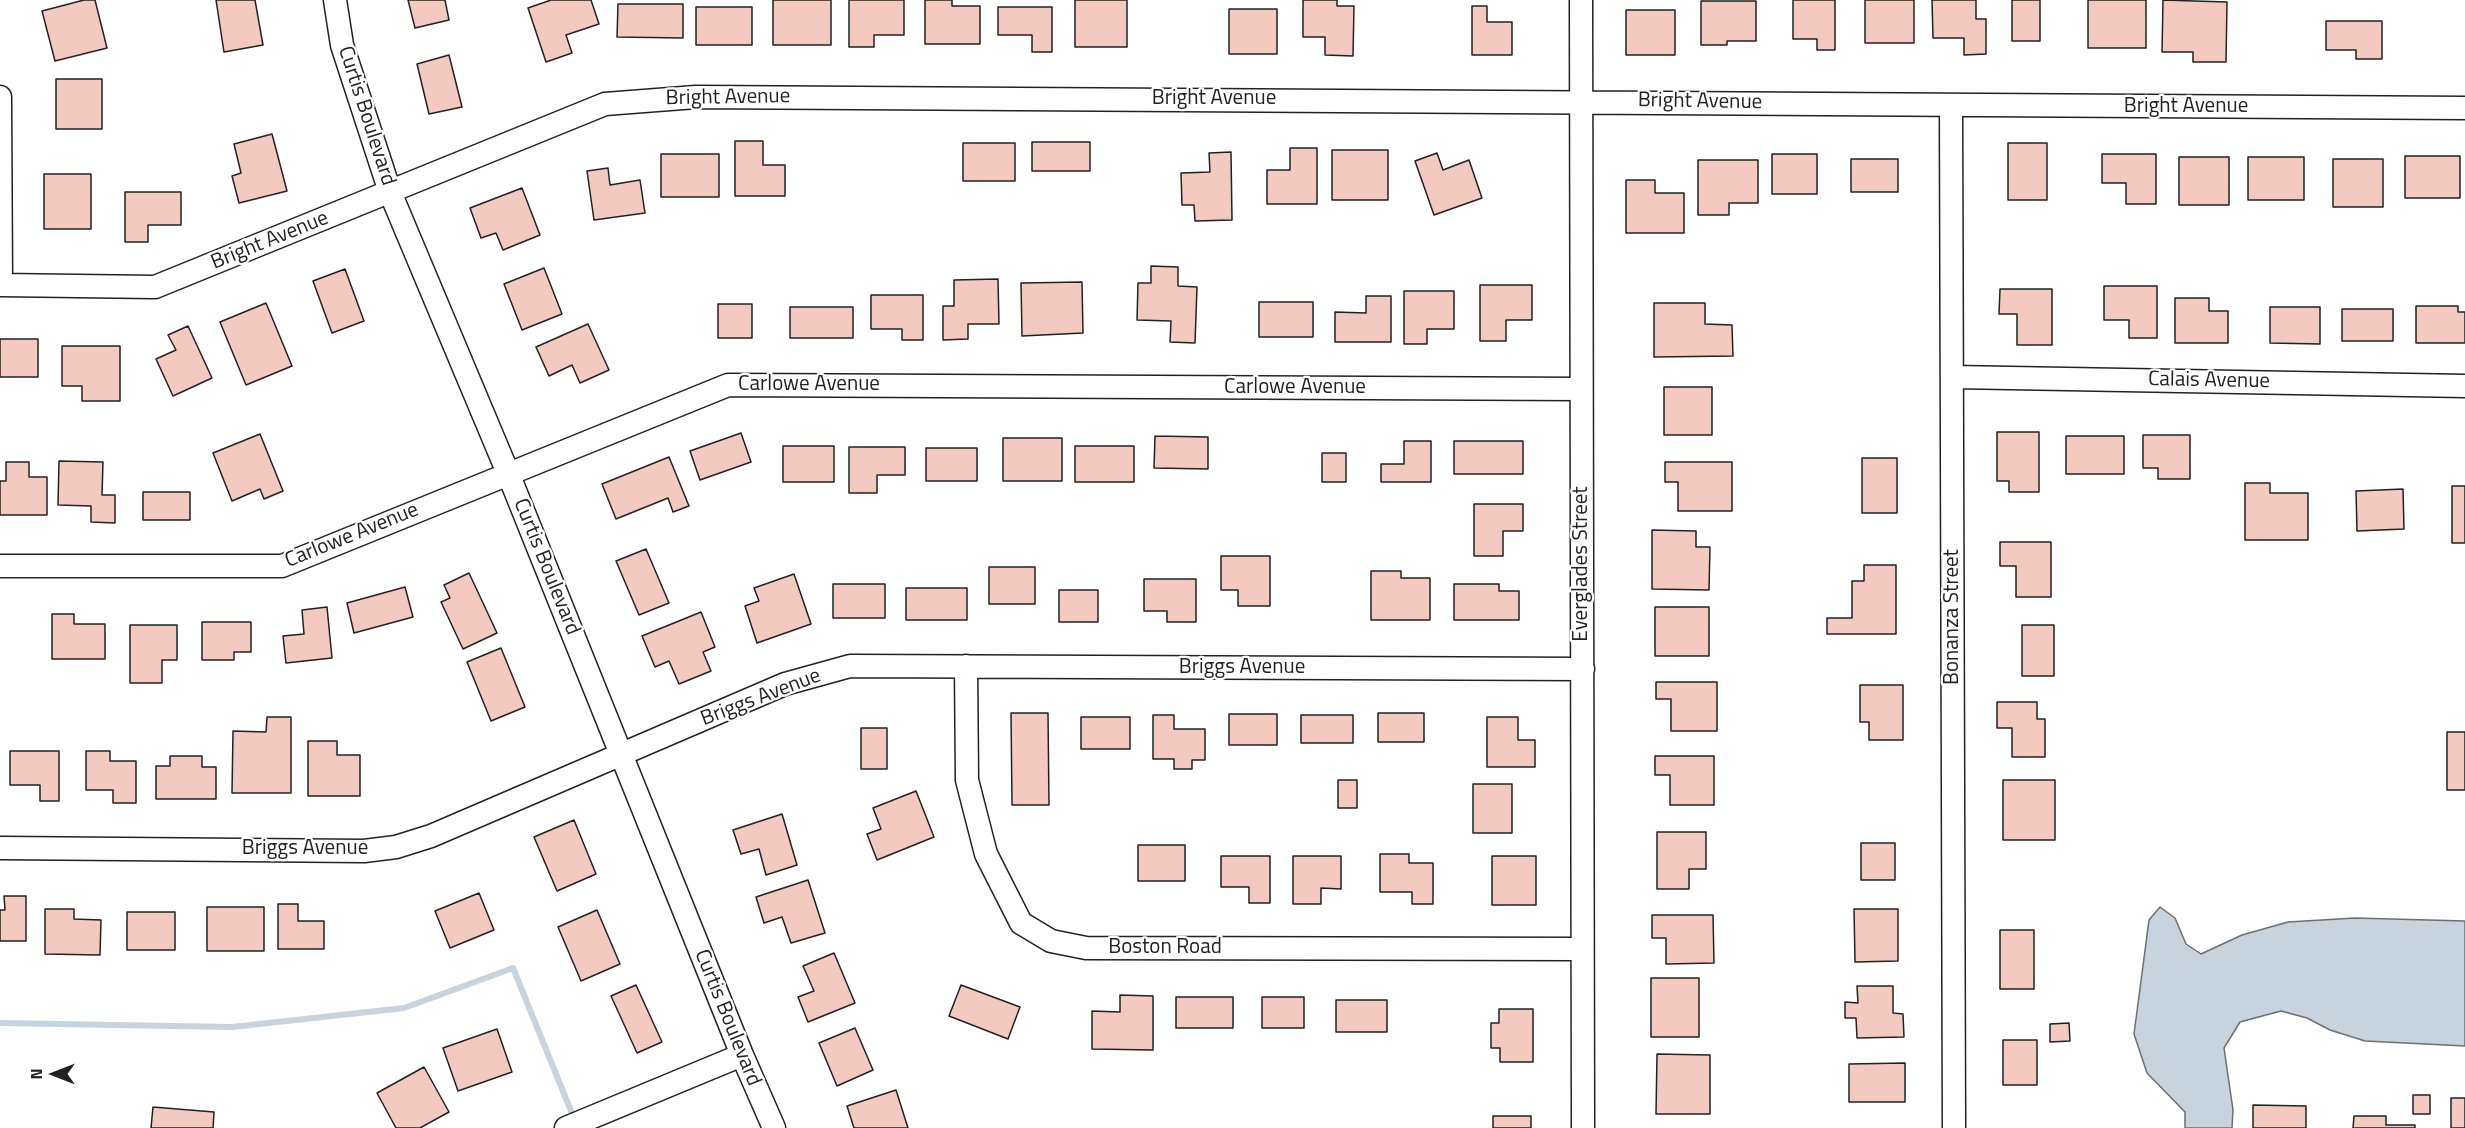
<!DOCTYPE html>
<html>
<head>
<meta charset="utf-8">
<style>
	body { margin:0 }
	#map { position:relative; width:2465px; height:1128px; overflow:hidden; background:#fff; font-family:"Titillium Web",sans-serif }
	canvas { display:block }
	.north { position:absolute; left:24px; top:1044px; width:60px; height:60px; -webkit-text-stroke:4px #fff; paint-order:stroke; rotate:270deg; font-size:16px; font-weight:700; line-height:24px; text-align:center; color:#222 }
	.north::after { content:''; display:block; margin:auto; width:21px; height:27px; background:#222; clip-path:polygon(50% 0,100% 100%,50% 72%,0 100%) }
</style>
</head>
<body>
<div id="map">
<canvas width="2465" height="1128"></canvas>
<div class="north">N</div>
</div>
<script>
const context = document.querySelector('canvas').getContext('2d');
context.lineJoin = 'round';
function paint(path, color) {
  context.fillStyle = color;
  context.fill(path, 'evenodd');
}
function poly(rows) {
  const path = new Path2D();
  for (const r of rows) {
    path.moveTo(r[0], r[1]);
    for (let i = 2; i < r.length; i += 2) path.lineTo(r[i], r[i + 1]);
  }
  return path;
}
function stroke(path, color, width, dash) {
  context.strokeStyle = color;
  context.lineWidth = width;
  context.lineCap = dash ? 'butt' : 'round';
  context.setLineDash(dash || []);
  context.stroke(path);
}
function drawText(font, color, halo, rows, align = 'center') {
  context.font = font + ' "Titillium Web",sans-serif';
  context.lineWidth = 4.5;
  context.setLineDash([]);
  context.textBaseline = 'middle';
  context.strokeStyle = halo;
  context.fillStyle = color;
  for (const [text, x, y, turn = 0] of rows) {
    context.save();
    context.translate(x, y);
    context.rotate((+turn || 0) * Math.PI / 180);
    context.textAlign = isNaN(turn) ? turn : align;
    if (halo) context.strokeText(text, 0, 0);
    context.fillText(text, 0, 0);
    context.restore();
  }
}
const water = poly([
	[2160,907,2175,918,2186,944,2201,954,2242,935,2288,922,2355,918,2465,921,2465,1046,2365,1041,2330,1030,2307,1018,2281,1011,2240,1022,2224,1048,2233,1110,2232,1128,2185,1128,2185,1112,2147,1073,2134,1034,2149,920,2160,907]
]);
paint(water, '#c7d3dd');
stroke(water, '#6f6f6f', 1.5);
stroke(poly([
	[0,1023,232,1027,404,1008,513,968,571,1111]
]), '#c7d3dd', 6);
const building = poly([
	[84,0,95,0,107,48,55,61,42,11,84,0],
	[216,0,255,0,263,45,224,52,216,0],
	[408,0,445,0,449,20,415,28,408,0],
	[551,0,591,0,599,24,566,35,572,53,546,62,528,8,551,0],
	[773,0,831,0,831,45,773,45,773,0],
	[849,0,904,0,904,35,874,35,874,47,849,47,849,0],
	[925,0,952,0,952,6,980,6,980,44,925,44,925,0],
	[1075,0,1127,0,1127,47,1075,47,1075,0],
	[1303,0,1337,0,1337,6,1354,6,1353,56,1325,55,1325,37,1303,37,1303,0],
	[1793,0,1835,0,1835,50,1817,50,1817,39,1793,39,1793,0],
	[1865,0,1914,0,1914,43,1865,43,1865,0],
	[1932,0,1976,0,1976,19,1986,19,1986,54,1964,55,1964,38,1933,38,1932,0],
	[2012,0,2040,0,2040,41,2012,41,2012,0],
	[2088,0,2146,0,2146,48,2088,48,2088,0],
	[2163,0,2227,2,2226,62,2193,62,2193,52,2162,52,2163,0],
	[1701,1,1756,1,1756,41,1727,41,1727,45,1701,45,1701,1],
	[618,4,683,4,683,38,617,37,618,4],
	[1472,6,1487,6,1487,22,1512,22,1512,55,1472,55,1472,6],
	[696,7,752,7,752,45,696,45,696,7],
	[998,7,1052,7,1052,52,1032,52,1032,35,998,35,998,7],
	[1229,9,1277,9,1277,54,1229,54,1229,9],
	[1626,10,1675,10,1675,55,1626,55,1626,10],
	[2326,21,2382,21,2382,59,2356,59,2356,50,2326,50,2326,21],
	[449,55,462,107,429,114,417,64,449,55],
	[56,79,102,79,102,129,56,129,56,79],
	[272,134,287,191,239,203,232,176,241,173,234,144,272,134],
	[735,141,763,141,763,165,785,165,785,196,735,196,735,141],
	[1032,142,1090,142,1090,171,1032,171,1032,142],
	[963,143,1015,143,1015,181,963,181,963,143],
	[2008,143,2047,143,2047,200,2008,200,2008,143],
	[1290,148,1317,148,1317,204,1267,204,1267,170,1290,170,1290,148],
	[1332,150,1388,150,1388,200,1332,200,1332,150],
	[1231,152,1232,220,1195,221,1194,205,1182,205,1181,173,1210,172,1209,153,1231,152],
	[1437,153,1443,170,1469,160,1482,198,1434,215,1415,161,1437,153],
	[661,154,719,154,719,197,661,197,661,154],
	[1772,154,1817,154,1817,194,1772,194,1772,154],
	[2102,154,2156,154,2156,204,2126,204,2126,183,2102,183,2102,154],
	[2405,156,2460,156,2460,198,2405,198,2405,156],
	[2179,157,2229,157,2229,205,2179,205,2179,157],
	[2248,157,2304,157,2304,200,2248,200,2248,157],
	[1851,159,1898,159,1898,192,1851,192,1851,159],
	[2333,159,2383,159,2383,207,2333,207,2333,159],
	[1698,160,1758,160,1758,203,1729,203,1729,215,1698,215,1698,160],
	[608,168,610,185,640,180,645,213,594,220,587,171,608,168],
	[44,174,91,174,91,229,44,229,44,174],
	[1626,180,1655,180,1655,193,1684,193,1684,233,1626,233,1626,180],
	[522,188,540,235,503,250,496,233,481,238,470,208,522,188],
	[125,192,181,192,181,225,148,225,148,242,125,242,125,192],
	[1151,266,1178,267,1178,286,1197,287,1195,343,1170,342,1171,321,1137,320,1138,283,1151,283,1151,266],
	[544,268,562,314,522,330,504,284,544,268],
	[345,269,364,321,332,333,313,281,345,269],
	[998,279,999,324,968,324,968,339,943,340,943,306,954,306,954,280,998,279],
	[1082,282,1083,333,1022,336,1021,283,1082,282],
	[1480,285,1532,285,1532,320,1506,320,1506,341,1480,341,1480,285],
	[2104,286,2157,286,2157,338,2129,338,2129,320,2104,320,2104,286],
	[2000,289,2052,289,2052,345,2017,345,2017,314,1999,314,2000,289],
	[1404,291,1454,291,1454,329,1427,329,1427,344,1404,344,1404,291],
	[871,295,923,295,923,340,902,340,902,329,871,329,871,295],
	[1366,296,1391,296,1391,342,1335,342,1335,312,1366,313,1366,296],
	[2175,298,2209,298,2209,311,2228,311,2228,343,2175,343,2175,298],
	[1259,302,1313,302,1313,337,1259,337,1259,302],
	[266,303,292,366,246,385,220,322,266,303],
	[1654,303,1705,303,1705,324,1732,325,1733,356,1654,357,1654,303],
	[718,304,752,304,752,338,718,338,718,304],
	[2416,306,2458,306,2458,312,2465,312,2465,343,2416,343,2416,306],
	[790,307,853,307,853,338,790,338,790,307],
	[2270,307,2320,307,2320,344,2270,343,2270,307],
	[2342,309,2393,309,2393,341,2342,341,2342,309],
	[588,324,609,370,580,383,572,365,549,376,536,347,588,324],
	[188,326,212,378,173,396,156,359,176,350,168,335,188,326],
	[0,339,38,339,38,377,0,377,0,339],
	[62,346,120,346,120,401,82,401,82,386,62,386,62,346],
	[1664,387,1712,387,1712,435,1664,435,1664,387],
	[1997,432,2039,432,2039,492,2009,492,2009,481,1997,481,1997,432],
	[741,433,751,462,700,480,690,451,741,433],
	[260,434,283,491,264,499,260,489,232,501,213,453,260,434],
	[2143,435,2190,435,2190,479,2158,479,2158,468,2143,468,2143,435],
	[1155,436,1208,437,1208,469,1154,468,1155,436],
	[2066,436,2124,436,2124,474,2066,474,2066,436],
	[1003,438,1062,438,1062,481,1003,481,1003,438],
	[1404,441,1431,441,1431,482,1381,482,1381,464,1404,464,1404,441],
	[1454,441,1523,441,1523,474,1454,474,1454,441],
	[783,446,834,446,834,482,783,482,783,446],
	[1075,446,1134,446,1134,482,1075,482,1075,446],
	[849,447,905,447,905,475,877,475,877,493,849,493,849,447],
	[926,448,977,448,977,481,926,481,926,448],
	[1322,453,1346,453,1346,482,1322,482,1322,453],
	[669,457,689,506,673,512,668,498,616,519,602,484,669,457],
	[1862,458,1897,458,1897,513,1862,513,1862,458],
	[59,461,103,462,102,495,115,495,115,523,91,522,91,506,58,505,59,461],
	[6,462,29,462,29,477,47,477,47,515,0,515,0,481,6,481,6,462],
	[1665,462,1732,462,1732,511,1678,511,1678,482,1665,482,1665,462],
	[2245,483,2270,483,2270,493,2308,493,2308,540,2245,540,2245,483],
	[2452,486,2465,486,2465,543,2452,543,2452,486],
	[2403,489,2404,529,2357,531,2356,491,2403,489],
	[143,492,190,492,190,520,143,520,143,492],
	[1474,504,1523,504,1523,531,1503,531,1503,556,1474,556,1474,504],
	[1652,530,1696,531,1696,547,1710,547,1709,590,1652,589,1652,530],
	[2000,542,2051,542,2051,597,2016,597,2016,566,2000,566,2000,542],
	[646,549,669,603,639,615,616,561,646,549],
	[1221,556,1270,556,1270,606,1238,606,1238,590,1221,590,1221,556],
	[1864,565,1896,565,1896,634,1827,634,1827,618,1852,618,1852,581,1864,581,1864,565],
	[989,567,1035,567,1035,604,989,604,989,567],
	[1371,571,1401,571,1401,578,1430,578,1430,620,1371,620,1371,571],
	[469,573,497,633,463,649,441,602,450,598,444,585,469,573],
	[794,574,811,624,757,643,745,606,759,601,754,588,794,574],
	[1144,579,1196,579,1196,622,1167,622,1167,611,1144,611,1144,579],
	[833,584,885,584,885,618,833,618,833,584],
	[1454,584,1499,584,1499,591,1519,591,1519,620,1454,620,1454,584],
	[405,587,413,617,354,633,347,603,405,587],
	[906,588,967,588,967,620,906,620,906,588],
	[1059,590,1098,590,1098,622,1059,622,1059,590],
	[327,607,332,658,286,663,283,636,304,634,302,610,327,607],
	[1655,607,1709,607,1709,656,1655,656,1655,607],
	[701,612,715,647,703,652,711,671,679,684,669,661,655,667,642,636,701,612],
	[52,614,74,614,74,624,105,624,105,659,52,659,52,614],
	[202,622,251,622,251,652,234,652,234,660,202,660,202,622],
	[130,625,177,625,177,660,162,660,162,683,130,683,130,625],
	[2022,625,2054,625,2054,676,2022,676,2022,625],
	[501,648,525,707,491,721,467,662,501,648],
	[1656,682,1717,682,1717,731,1671,731,1671,699,1656,699,1656,682],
	[1860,685,1903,685,1903,740,1869,740,1869,722,1860,722,1860,685],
	[1997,702,2037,702,2037,719,2045,719,2045,757,2012,757,2012,728,1997,728,1997,702],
	[1011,713,1048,713,1049,805,1012,805,1011,713],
	[1378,713,1424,713,1424,742,1378,742,1378,713],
	[1229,714,1277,714,1277,745,1229,745,1229,714],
	[1153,715,1174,715,1174,729,1205,729,1205,760,1192,760,1192,769,1174,769,1174,759,1153,759,1153,715],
	[1301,715,1353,715,1353,743,1301,743,1301,715],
	[267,717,291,717,291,793,232,793,233,731,266,732,267,717],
	[1081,717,1130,717,1130,749,1081,749,1081,717],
	[1487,717,1518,717,1518,740,1535,740,1535,767,1487,767,1487,717],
	[861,728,887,728,887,769,861,769,861,728],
	[2447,732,2465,732,2465,790,2447,790,2447,732],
	[308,741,337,741,337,755,360,755,360,796,308,796,308,741],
	[10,751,59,751,59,801,40,801,40,785,10,785,10,751],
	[86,751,110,751,110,761,136,761,136,803,113,803,113,790,86,790,86,751],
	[170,756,202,756,202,767,216,767,216,799,156,799,156,766,170,766,170,756],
	[1655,756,1714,756,1714,805,1670,805,1670,775,1655,775,1655,756],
	[1338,780,1357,780,1357,808,1338,808,1338,780],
	[2003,780,2055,780,2055,840,2003,840,2003,780],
	[1473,784,1512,784,1512,833,1473,833,1473,784],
	[916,791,934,837,877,860,867,834,881,829,873,808,916,791],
	[782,814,797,865,766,875,759,849,741,854,733,830,782,814],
	[574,820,596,874,557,891,534,837,574,820],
	[1657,832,1706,832,1706,869,1689,869,1689,889,1657,889,1657,832],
	[1861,843,1895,843,1895,880,1861,880,1861,843],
	[1138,845,1185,845,1185,881,1138,881,1138,845],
	[1380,854,1409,854,1409,863,1433,863,1433,904,1412,904,1412,892,1380,892,1380,854],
	[1221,856,1270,856,1270,903,1249,903,1249,887,1221,887,1221,856],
	[1293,856,1341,856,1341,889,1321,888,1321,904,1293,904,1293,856],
	[1492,856,1536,856,1536,905,1492,905,1492,856],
	[808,880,825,933,791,943,782,917,764,923,756,897,808,880],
	[479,893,494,930,450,948,435,911,479,893],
	[4,896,26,896,26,941,0,941,0,910,5,910,4,896],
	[278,904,298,904,298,921,324,921,324,949,278,949,278,904],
	[207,907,264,907,264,951,207,951,207,907],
	[45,909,74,909,74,919,101,920,100,955,45,954,45,909],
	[1854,909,1898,909,1898,961,1855,962,1854,909],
	[597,910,620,964,581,981,558,927,597,910],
	[127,912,175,912,175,950,127,950,127,912],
	[1652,915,1713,915,1714,963,1666,964,1666,938,1652,938,1652,915],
	[2000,930,2034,930,2034,989,2000,989,2000,930],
	[834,953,855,1003,808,1022,798,997,814,991,803,966,834,953],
	[1651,978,1699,978,1699,1037,1651,1037,1651,978],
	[636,985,662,1042,637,1053,611,996,636,985],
	[961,985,1020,1007,1008,1039,949,1016,961,985],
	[1857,986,1893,986,1893,1013,1903,1014,1904,1037,1857,1038,1856,1018,1845,1018,1845,1002,1858,1003,1857,986],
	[1120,995,1153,996,1153,1050,1092,1049,1092,1011,1120,1012,1120,995],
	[1176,997,1233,997,1233,1028,1176,1028,1176,997],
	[1262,997,1304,997,1304,1028,1262,1028,1262,997],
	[1336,1000,1387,1000,1387,1032,1336,1032,1336,1000],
	[1499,1009,1533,1009,1533,1062,1500,1062,1500,1048,1491,1048,1491,1023,1499,1023,1499,1009],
	[2069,1023,2070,1041,2050,1042,2050,1024,2069,1023],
	[855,1028,873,1070,837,1086,819,1043,855,1028],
	[497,1029,512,1072,458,1091,443,1048,497,1029],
	[2003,1040,2037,1040,2037,1085,2003,1085,2003,1040],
	[1657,1054,1710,1055,1710,1114,1656,1114,1657,1054],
	[1905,1063,1905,1102,1849,1102,1849,1064,1905,1063],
	[424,1067,449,1112,420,1128,396,1128,377,1093,424,1067],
	[896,1090,908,1128,854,1128,847,1106,896,1090],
	[2413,1095,2430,1095,2430,1114,2413,1114,2413,1095],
	[2451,1098,2465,1098,2465,1128,2451,1128,2451,1098],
	[2253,1105,2306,1106,2306,1128,2253,1128,2253,1105],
	[153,1107,214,1112,213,1128,151,1128,153,1107],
	[1493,1116,1531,1116,1531,1128,1493,1128,1493,1116],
	[2354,1116,2386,1116,2386,1125,2415,1125,2415,1128,2353,1128,2354,1116]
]);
paint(building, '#f3c9c0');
stroke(building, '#222', 1.5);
const minor = poly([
	[335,0,342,45,390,192,508,473,742,1055,774,1128],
	[1581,0,1583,1128],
	[0,97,1,285],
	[1951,106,1954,1128],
	[0,285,155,287,605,104,696,97,2465,108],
	[1953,377,2465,386],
	[0,566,282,566,728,385,1581,389],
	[966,666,967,780,986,854,1021,923,1051,941,1086,948,1582,949],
	[0,848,364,851,396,847,431,836,785,684,850,666,1583,669],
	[566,1128,742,1055]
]);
stroke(minor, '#222', 25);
stroke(minor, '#fff', 22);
drawText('21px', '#222', '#fff', [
	["Bright Avenue",728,98,-1],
	["Bright Avenue",1214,99],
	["Bright Avenue",1700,102,1],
	["Bright Avenue",2186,107],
	["Curtis Boulevard",366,116,72],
	["Bright Avenue",270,241,-22],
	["Calais Avenue",2209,381,1],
	["Carlowe Avenue",809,385],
	["Carlowe Avenue",1295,388],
	["Carlowe Avenue",352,536,-22],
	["Everglades Street",1582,564,-90],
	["Curtis Boulevard",546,567,68],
	["Bonanza Street",1953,617,-90],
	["Briggs Avenue",1242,668],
	["Briggs Avenue",761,698,-21],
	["Briggs Avenue",305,849],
	["Boston Road",1165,948],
	["Curtis Boulevard",727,1018,68]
]);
</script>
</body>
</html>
